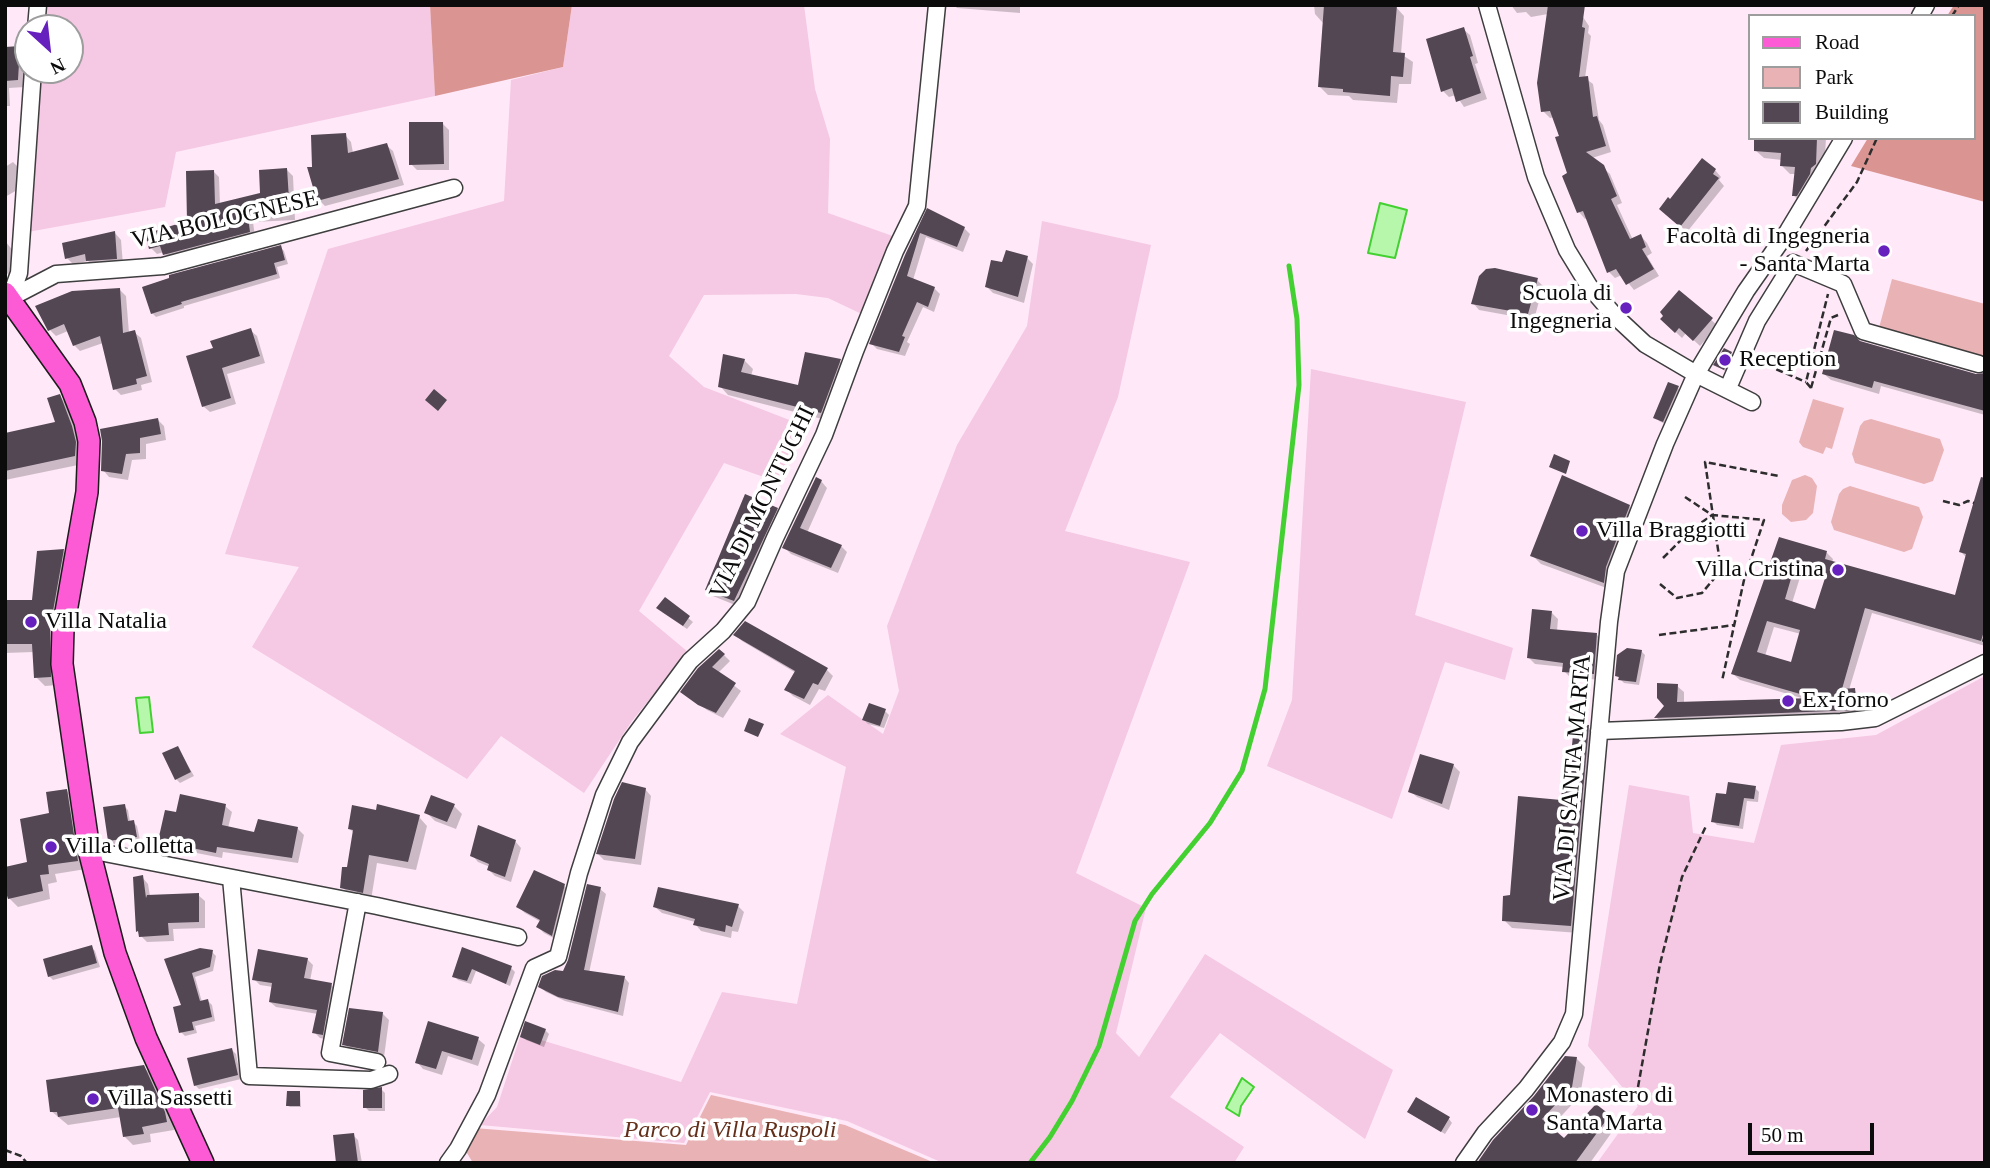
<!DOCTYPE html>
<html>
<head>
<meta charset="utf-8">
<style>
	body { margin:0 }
	#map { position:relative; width:1990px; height:1168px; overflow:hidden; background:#ffe8f8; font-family:"Times New Roman",serif }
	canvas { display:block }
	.frame { position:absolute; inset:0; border:7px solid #0b0b0b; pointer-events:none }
	.legend { position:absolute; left:1748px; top:14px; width:228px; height:126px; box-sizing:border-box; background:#fff; border:2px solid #9d9d9d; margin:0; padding:9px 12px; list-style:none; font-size:21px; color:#0b0b0b }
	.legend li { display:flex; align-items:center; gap:14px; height:35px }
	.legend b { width:35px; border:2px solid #9d9d9d }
	.north { position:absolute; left:14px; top:14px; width:70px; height:70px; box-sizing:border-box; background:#fff; border:2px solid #9d9d9d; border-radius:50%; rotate:153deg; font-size:19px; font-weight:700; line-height:28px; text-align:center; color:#0b0b0b }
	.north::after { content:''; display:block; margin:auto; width:24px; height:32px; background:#6520bd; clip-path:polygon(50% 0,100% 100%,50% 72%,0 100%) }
	.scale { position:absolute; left:1748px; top:1123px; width:126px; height:32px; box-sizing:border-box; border:4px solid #0b0b0b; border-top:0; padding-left:9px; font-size:21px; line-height:24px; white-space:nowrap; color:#0b0b0b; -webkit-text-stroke:5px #fff; paint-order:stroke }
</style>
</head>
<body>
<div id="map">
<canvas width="1990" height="1168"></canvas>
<div class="frame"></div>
<ul class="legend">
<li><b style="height:9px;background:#fc5bd5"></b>Road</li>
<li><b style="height:19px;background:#e9b2b4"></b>Park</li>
<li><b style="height:19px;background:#524753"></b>Building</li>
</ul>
<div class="north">N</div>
<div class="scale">50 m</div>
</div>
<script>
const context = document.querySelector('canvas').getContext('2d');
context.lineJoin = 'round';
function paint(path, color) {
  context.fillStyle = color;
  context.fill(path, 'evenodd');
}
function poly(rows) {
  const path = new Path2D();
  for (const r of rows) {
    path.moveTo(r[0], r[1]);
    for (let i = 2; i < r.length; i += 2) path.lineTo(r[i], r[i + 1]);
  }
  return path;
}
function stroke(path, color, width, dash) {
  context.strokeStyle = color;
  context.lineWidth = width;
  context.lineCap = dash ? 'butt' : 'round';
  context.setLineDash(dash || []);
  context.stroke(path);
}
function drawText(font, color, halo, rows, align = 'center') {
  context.font = font + ' "Times New Roman",serif';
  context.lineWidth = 7;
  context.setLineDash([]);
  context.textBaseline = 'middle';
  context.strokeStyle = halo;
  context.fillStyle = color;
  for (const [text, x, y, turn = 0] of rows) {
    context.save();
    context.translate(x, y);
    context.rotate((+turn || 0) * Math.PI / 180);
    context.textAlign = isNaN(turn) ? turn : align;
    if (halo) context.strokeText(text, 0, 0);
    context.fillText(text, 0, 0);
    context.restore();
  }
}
paint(poly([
	[45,5,430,5,435,96,176,152,165,207,28,232,40,70,70,70,70,28,43,28],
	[572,5,804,5,815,89,830,139,828,213,901,239,868,317,828,298,796,294,704,295,669,356,704,387,805,426,778,482,724,463,639,611,688,652,632,721,584,793,501,736,467,779,252,647,299,567,225,554,328,249,504,201,511,80,563,67],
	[1042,221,1151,245,1118,397,1065,531,1190,562,1076,873,1146,908,1116,1033,1139,1057,1205,954,1393,1070,1365,1139,1220,1033,1170,1097,1244,1147,1234,1163,943,1163,847,1121,710,1092,684,1143,480,1125,497,1107,521,1034,681,1082,722,992,797,1004,846,767,780,734,828,695,883,734,899,691,887,626,957,445,1027,326],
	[1311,369,1466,402,1415,615,1513,648,1505,680,1445,662,1392,819,1267,766,1292,700],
	[1985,676,1985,1163,1597,1163,1638,1106,1588,1046,1629,785,1689,796,1693,833,1754,843,1781,745,1876,735]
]), '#f5c8e3');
paint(poly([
	[1892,279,1985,304,1985,357,1879,328],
	[1813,399,1844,408,1832,449,1826,447,1823,454,1803,447,1799,442],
	[1871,419,1940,439,1944,450,1933,481,1924,484,1855,463,1852,454,1860,426,1864,421],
	[1805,475,1812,478,1817,486,1813,513,1806,520,1791,522,1782,514,1782,505,1792,480],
	[1850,486,1919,507,1923,517,1912,549,1904,552,1834,530,1831,522,1839,494,1843,489],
	[711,1095,845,1125,935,1163,473,1163,464,1148,474,1128,686,1145]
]), '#e9b2b4');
paint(poly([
	[430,5,572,5,563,67,435,96],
	[1954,5,1985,5,1985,202,1851,166,1868,138,1974,138,1974,16,1947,16]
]), '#da9491');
const water = poly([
	[1380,203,1407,210,1395,258,1368,253,1380,203],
	[149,697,153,732,140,733,136,698,149,697],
	[1242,1078,1254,1087,1241,1106,1239,1116,1226,1108,1242,1078]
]);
paint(water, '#b6f7ac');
stroke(water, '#43d031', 2);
paint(poly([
	[954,5,1020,5,1020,13,957,8],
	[1314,5,1396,7,1404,16,1401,54,1413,62,1411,84,1399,84,1397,103,1353,100,1349,96,1328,95,1319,86,1323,23,1315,14],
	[1511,5,1575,5,1589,26,1588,33,1591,36,1585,78,1593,84,1599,120,1603,125,1611,152,1592,158,1610,174,1622,203,1617,205,1633,240,1641,236,1647,243,1652,253,1647,256,1659,276,1634,290,1622,275,1615,278,1609,272,1587,218,1585,219,1579,212,1564,177,1569,174,1554,117,1550,118,1543,111,1548,14,1531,17,1526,12,1517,13],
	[1463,29,1470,35,1478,63,1475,64,1487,99,1464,107,1456,95,1449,97,1443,91],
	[5,48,19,48,27,55,25,87,9,88,10,106,5,106],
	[443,124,449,130,449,170,417,170,411,164],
	[345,135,351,142,353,153,386,145,393,151,404,185,325,206,319,200,314,168],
	[1756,138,1826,138,1824,173,1802,203,1793,195,1796,174,1790,174,1782,166,1782,160,1764,158,1755,150],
	[13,162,18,167,19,189,5,197,5,167],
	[287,170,293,176,295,220,253,222,255,237,170,260,164,252,157,254,151,248,189,223,213,171,219,177,220,205,262,195],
	[1715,170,1721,177,1719,180,1724,186,1687,232,1662,208],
	[928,210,964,228,970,234,963,252,926,237,913,280,934,288,940,294,934,312,923,307,907,342,910,344,905,356,877,349,871,343],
	[115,233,121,240,123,265,95,267,88,261,73,264,67,258],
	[5,241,15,253,12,278,5,271],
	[280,247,284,251,288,264,277,267,280,278,184,306,184,308,156,317,152,313],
	[1027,258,1033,264,1024,303,993,293,986,286,1003,264],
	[1537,280,1543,286,1534,320,1479,310,1473,303],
	[119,289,126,296,129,333,134,332,141,338,152,382,141,385,142,390,121,395,115,389,103,343,80,351,74,345,68,331,56,336,50,330],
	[1680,292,1718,326,1700,346,1686,333,1682,338,1662,319],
	[250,330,257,336,265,363,227,374,236,404,210,412,203,406,215,349],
	[1859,343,1976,376,1985,374,1985,415,1881,386,1879,394,1831,380,1824,374],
	[1731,354,1735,358,1728,373,1716,365],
	[744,360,753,369,751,376,799,387,840,361,849,369,830,421,728,395,720,386],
	[1678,388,1682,392,1667,425,1659,421,1656,417],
	[59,396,68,405,80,436,83,464,5,480,5,435,57,423],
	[158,420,164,426,166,440,146,444,146,459,132,460,128,480,109,477,103,470],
	[1985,470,1985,646,1872,613,1849,690,1854,690,1861,697,1863,716,1663,724,1657,718,1677,686,1684,692,1684,703,1805,699,1740,680,1733,674,1780,539,1827,553,1833,559,1832,563,1956,597,1967,558,1961,552],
	[1802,571,1827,579,1816,611,1792,603],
	[1774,627,1801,634,1792,664,1765,656],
	[821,481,827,488,807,533,841,546,847,552,838,573,791,554,784,547],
	[1629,506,1638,515,1612,590,1541,564,1532,555],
	[777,509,783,515,740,607,713,596,707,590],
	[63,551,72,560,59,685,45,686,36,677,34,652,5,653,5,602,33,602],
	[665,599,693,622,687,629,662,612],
	[1552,613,1558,619,1557,631,1597,635,1603,641,1600,680,1570,677,1564,671,1564,667,1535,664,1528,657],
	[745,623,827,670,833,676,825,691,819,689,810,705,793,696,787,690,796,673,742,641,736,635],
	[1641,651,1645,655,1639,685,1624,683,1617,676],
	[724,655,730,661,718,673,741,691,723,718,707,710,682,692],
	[885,711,889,715,884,728,868,724,864,720],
	[1588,727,1597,735,1579,933,1512,928,1504,920,1511,897,1563,802],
	[178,748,194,776,180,783,176,779],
	[1453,765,1460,772,1449,810,1417,797,1410,791],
	[1755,788,1759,792,1758,802,1747,801,1743,829,1717,825,1713,821,1727,796],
	[645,789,651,796,641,865,604,860,598,854],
	[66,790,75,799,86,869,55,874,57,882,48,884,50,899,18,907,9,898,29,863,51,815],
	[124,806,128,810,130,822,133,822,137,826,140,840,114,844,110,840],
	[225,806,232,812,228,828,255,834,297,828,304,835,298,863,223,852,222,858,166,847,160,841,177,814],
	[454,806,462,814,456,829,435,821,426,812],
	[419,817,427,826,416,870,377,863,371,900,351,896,342,887,348,869,354,833,349,828],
	[515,841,521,848,511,882,495,876,489,870,490,867,478,862,472,855],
	[142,877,148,884,150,896,198,895,205,901,205,928,173,929,174,941,147,942,141,936],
	[564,886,571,892,559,941,544,933,538,927,541,922,525,913,518,907],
	[600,889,606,894,589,973,624,977,629,983,623,1016,565,1001,546,992,540,987,564,973],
	[738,906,744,912,738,932,732,931,731,938,701,931,695,924,695,922,662,913,655,907],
	[91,947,95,951,100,967,53,980,49,976],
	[463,950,511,968,515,972,510,986,476,971,471,984,458,980,454,976],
	[212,952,216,956,213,971,195,977,202,1002,208,1001,212,1005,215,1021,195,1026,197,1033,185,1036,181,1032,184,1006,166,960],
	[307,959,313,965,310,981,331,985,337,991,328,1040,320,1038,314,1032,318,1014,276,1007,270,1002,273,987,260,985,254,979],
	[382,1013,389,1020,384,1057,351,1050,344,1044],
	[429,1023,478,1039,485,1045,478,1066,448,1056,442,1075,423,1069,417,1062],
	[545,1030,549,1034,544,1047,526,1040,522,1036],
	[232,1050,236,1054,241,1079,199,1089,195,1085],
	[1576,1058,1585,1067,1580,1096,1550,1128,1564,1140,1609,1116,1617,1125,1590,1163,1478,1163],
	[143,1067,152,1075,173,1122,174,1130,150,1134,151,1142,133,1145,124,1136,121,1117,68,1125,51,1111],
	[381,1089,385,1093,385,1111,369,1111,365,1107],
	[300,1093,301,1107,290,1107,288,1106],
	[1413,1115,1449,1119,1452,1123,1445,1134],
	[353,1135,358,1140,362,1163,338,1163]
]), '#0003');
stroke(poly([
	[1030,1163,1050,1137,1072,1101,1099,1046,1135,921,1152,894,1210,823,1242,771,1265,689,1299,385,1297,319,1289,266]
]), '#43d031', 5);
paint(poly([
	[1324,5,1397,5,1393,52,1405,53,1403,77,1391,76,1390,96,1343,92,1343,89,1318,87],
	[1548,5,1585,5,1582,27,1585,28,1579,77,1588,76,1593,117,1597,116,1606,146,1586,152,1604,165,1617,196,1611,199,1630,239,1641,234,1646,247,1642,249,1654,269,1626,285,1616,269,1607,273,1583,211,1577,213,1562,176,1567,173,1555,137,1559,136,1550,111,1541,112,1537,83],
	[1464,27,1473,56,1470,57,1481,93,1456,102,1452,88,1441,92,1426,39],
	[20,46,18,80,5,81,5,47],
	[409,122,443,122,444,164,409,165],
	[346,133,348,153,387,143,399,179,317,201,307,167,312,167,311,135],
	[1754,138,1817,138,1816,164,1811,168,1810,174,1797,196,1792,196,1795,167,1780,166,1781,153,1754,151],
	[1702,158,1716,169,1713,174,1719,178,1680,227,1659,209,1668,197,1670,199],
	[287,168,290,215,248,217,250,232,163,255,160,246,149,249,145,234,187,221,186,171,214,170,215,204,260,193,259,170],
	[927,208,965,227,957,247,920,233,907,276,935,287,928,307,917,302,902,336,905,337,899,352,869,344,905,255],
	[115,231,117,259,86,261,85,254,65,259,62,243],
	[281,245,285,260,274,263,277,274,181,302,182,304,151,314,142,287,169,278,169,275],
	[1006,250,1028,256,1018,297,985,287,991,260,1002,262],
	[1495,268,1538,278,1528,314,1471,304,1479,276,1486,269],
	[120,288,123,333,135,330,147,376,136,379,137,384,113,390,100,336,73,346,64,324,48,331,35,306,72,291],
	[1679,290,1713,318,1693,341,1679,328,1675,333,1660,319,1663,316,1660,312],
	[251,328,260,356,222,368,231,398,202,407,186,356,213,348,210,341],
	[1834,330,1854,335,1860,341,1976,374,1985,373,1985,411,1874,381,1872,388,1822,374],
	[1724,348,1732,352,1724,370,1713,365],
	[805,352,841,359,821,413,718,387,723,354,745,359,741,372,798,385],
	[1668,382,1679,386,1663,422,1653,418],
	[434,389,447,400,438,411,425,400],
	[60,394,72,426,76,442,75,456,5,471,5,433,55,422,47,398],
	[158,418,161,434,140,438,140,453,126,454,122,474,101,471,102,441,100,429],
	[1554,454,1570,461,1566,474,1549,467],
	[1562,475,1630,505,1606,567,1604,583,1530,556],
	[816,477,822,480,800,528,842,545,831,568,782,548],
	[1981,477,1985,478,1985,628,1981,641,1865,608,1842,689,1855,688,1857,710,1654,718,1664,706,1657,698,1657,683,1678,684,1677,702,1814,698,1731,674,1779,537,1827,551,1825,559,1955,595,1966,554,1959,552],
	[1795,565,1826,575,1815,609,1785,599],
	[1767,621,1800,630,1791,662,1757,652],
	[745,494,778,508,734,601,705,590],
	[64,549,50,628,51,677,34,678,32,644,5,644,5,600,32,600,37,551],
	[665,597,690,616,683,626,656,608],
	[1532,609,1552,611,1550,629,1597,633,1594,674,1562,672,1563,663,1527,658],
	[745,621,828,668,818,685,813,683,804,699,784,690,795,671,733,635],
	[1627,648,1642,650,1636,682,1618,680,1619,677,1615,676,1617,655],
	[719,649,725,654,712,667,736,683,716,713,698,705,680,692,698,668],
	[869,703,886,709,880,726,862,720],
	[749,718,764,724,758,737,744,731],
	[1574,724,1589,725,1571,926,1502,921,1503,896,1510,895,1518,796,1561,800,1563,777,1569,778],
	[178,746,191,772,175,780,162,753],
	[1420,754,1454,764,1442,804,1408,792],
	[622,782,646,788,635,859,596,854,614,799],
	[1728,782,1756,786,1754,799,1744,798,1739,826,1711,822,1716,793,1726,794],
	[67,789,78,861,48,865,49,874,40,875,43,891,8,899,5,889,5,867,27,862,20,819,49,813,46,792],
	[180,794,226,804,222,825,254,832,258,819,298,827,292,858,217,847,216,853,158,841,165,810,176,812],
	[431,795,455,804,447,822,424,813],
	[125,804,128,821,134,820,137,837,108,841,103,807],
	[377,804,420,815,408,862,369,855,363,893,340,888,342,867,347,867,353,830,348,829,352,805,376,810],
	[478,825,516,840,505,877,487,870,489,864,470,856],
	[534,870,565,884,552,936,536,927,540,920,516,907],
	[143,875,146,898,147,895,199,893,199,922,168,923,169,935,139,937,138,931,136,932,133,877],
	[587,884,601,887,584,970,625,976,618,1012,558,997,538,987,542,976,555,970,563,971,568,960],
	[658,887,739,904,732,927,726,925,725,932,693,925,695,919,653,907],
	[92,945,97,963,48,977,43,959],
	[462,947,512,966,506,984,472,969,467,981,452,977],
	[200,948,213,950,210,967,192,973,200,1001,208,999,212,1017,192,1022,194,1030,179,1033,173,1007,181,1005,164,959],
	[258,949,308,958,304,978,332,983,323,1035,312,1033,317,1010,269,1002,272,983,252,980],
	[349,1008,383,1012,378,1052,342,1045],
	[428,1021,479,1037,472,1060,442,1051,436,1069,415,1063],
	[525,1021,546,1029,540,1045,520,1037],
	[232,1048,238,1075,194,1086,187,1058],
	[1565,1056,1577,1057,1572,1087,1542,1119,1564,1138,1596,1104,1610,1115,1575,1163,1477,1163,1493,1140,1534,1096],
	[144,1065,165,1112,167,1122,142,1127,144,1134,123,1137,118,1108,58,1117,57,1112,50,1112,46,1080],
	[382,1087,382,1108,363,1108,363,1090],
	[287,1091,300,1091,300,1106,286,1106],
	[1416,1097,1450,1117,1441,1132,1407,1112],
	[354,1133,358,1163,336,1163,333,1135]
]), '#524753');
const minor = poly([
	[1487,5,1536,177,1567,250,1589,286,1615,316,1645,344,1696,374,1752,402],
	[1920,16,1926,5],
	[36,28,38,5],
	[10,298,56,274,163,266,454,188],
	[10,298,19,273,33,70],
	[1728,388,1757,321,1793,263,1843,284,1863,331,1979,364],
	[1599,731,1841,722,1875,718,1985,663],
	[89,850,377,906,518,937],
	[231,878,249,1076,371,1080,389,1074],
	[358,902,330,1053,377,1062],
	[448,1163,458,1149,487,1095,534,968,558,957,579,873,604,795,630,742,690,661,723,631,747,602,775,538,824,435,855,351,895,251,917,206,937,5],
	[1464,1163,1485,1133,1526,1089,1562,1042,1574,1014,1609,622,1616,571,1665,444,1696,374,1746,291,1788,231,1844,138]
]);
const major = poly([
	[5,293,70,384,85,422,89,441,87,492,63,629,62,664,89,850,115,953,146,1038,203,1163]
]);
stroke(minor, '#3e3e3e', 19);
stroke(major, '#1c1c1c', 24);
stroke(poly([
	[1952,16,1959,5],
	[1806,251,1857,182,1877,138],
	[1757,361,1806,382],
	[1811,388,1806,382,1828,294],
	[1811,388,1831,318,1838,315],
	[1685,497,1712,515,1764,520,1744,580,1722,681],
	[1943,501,1959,505,1968,501,1974,503],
	[1663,558,1690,531,1712,515],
	[1718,564,1744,580],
	[1660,584,1677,598,1702,593,1717,575,1719,556,1705,462,1779,476],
	[1659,635,1734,625],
	[1985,635,1983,642,1985,643],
	[1638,1087,1660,964,1682,877,1706,826],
	[5,1150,21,1156,27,1163]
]), '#2d2d2d', 2.5, [7, 3.5]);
stroke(minor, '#fff', 16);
stroke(major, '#fc5bd5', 21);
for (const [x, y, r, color] of [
	[1884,251,7,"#6520bd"],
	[1626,308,7,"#6520bd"],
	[1725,360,7,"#6520bd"],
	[1582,531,7,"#6520bd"],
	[1838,570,7,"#6520bd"],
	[31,622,7,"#6520bd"],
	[1788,701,7,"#6520bd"],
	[51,847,7,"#6520bd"],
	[93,1099,7,"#6520bd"],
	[1532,1110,7,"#6520bd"]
]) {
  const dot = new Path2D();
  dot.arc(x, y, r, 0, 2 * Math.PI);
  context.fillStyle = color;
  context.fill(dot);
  stroke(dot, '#fff', 2.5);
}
drawText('24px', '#0b0b0b', '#fff', [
	["VIA BOLOGNESE",225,220,-13],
	["VIA DI MONTUGHI",763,503,-64],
	["VIA DI SANTA MARTA",1573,778,-85]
]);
drawText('24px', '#0b0b0b', '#fff', [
	["Facoltà di Ingegneria",1870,237,"right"],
	["- Santa Marta",1870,265,"right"],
	["Scuola di",1612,294,"right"],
	["Ingegneria",1612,322,"right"],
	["Reception",1739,360],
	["Villa Braggiotti",1596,531],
	["Villa Cristina",1824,570,"right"],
	["Villa Natalia",45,622],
	["Ex-forno",1802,701],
	["Villa Colletta",65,847],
	["Monastero di",1546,1096],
	["Santa Marta",1546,1124],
	["Villa Sassetti",107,1099]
], 'left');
drawText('italic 24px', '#632f1a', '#fff', [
	["Parco di Villa Ruspoli",730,1131]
]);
</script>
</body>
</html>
